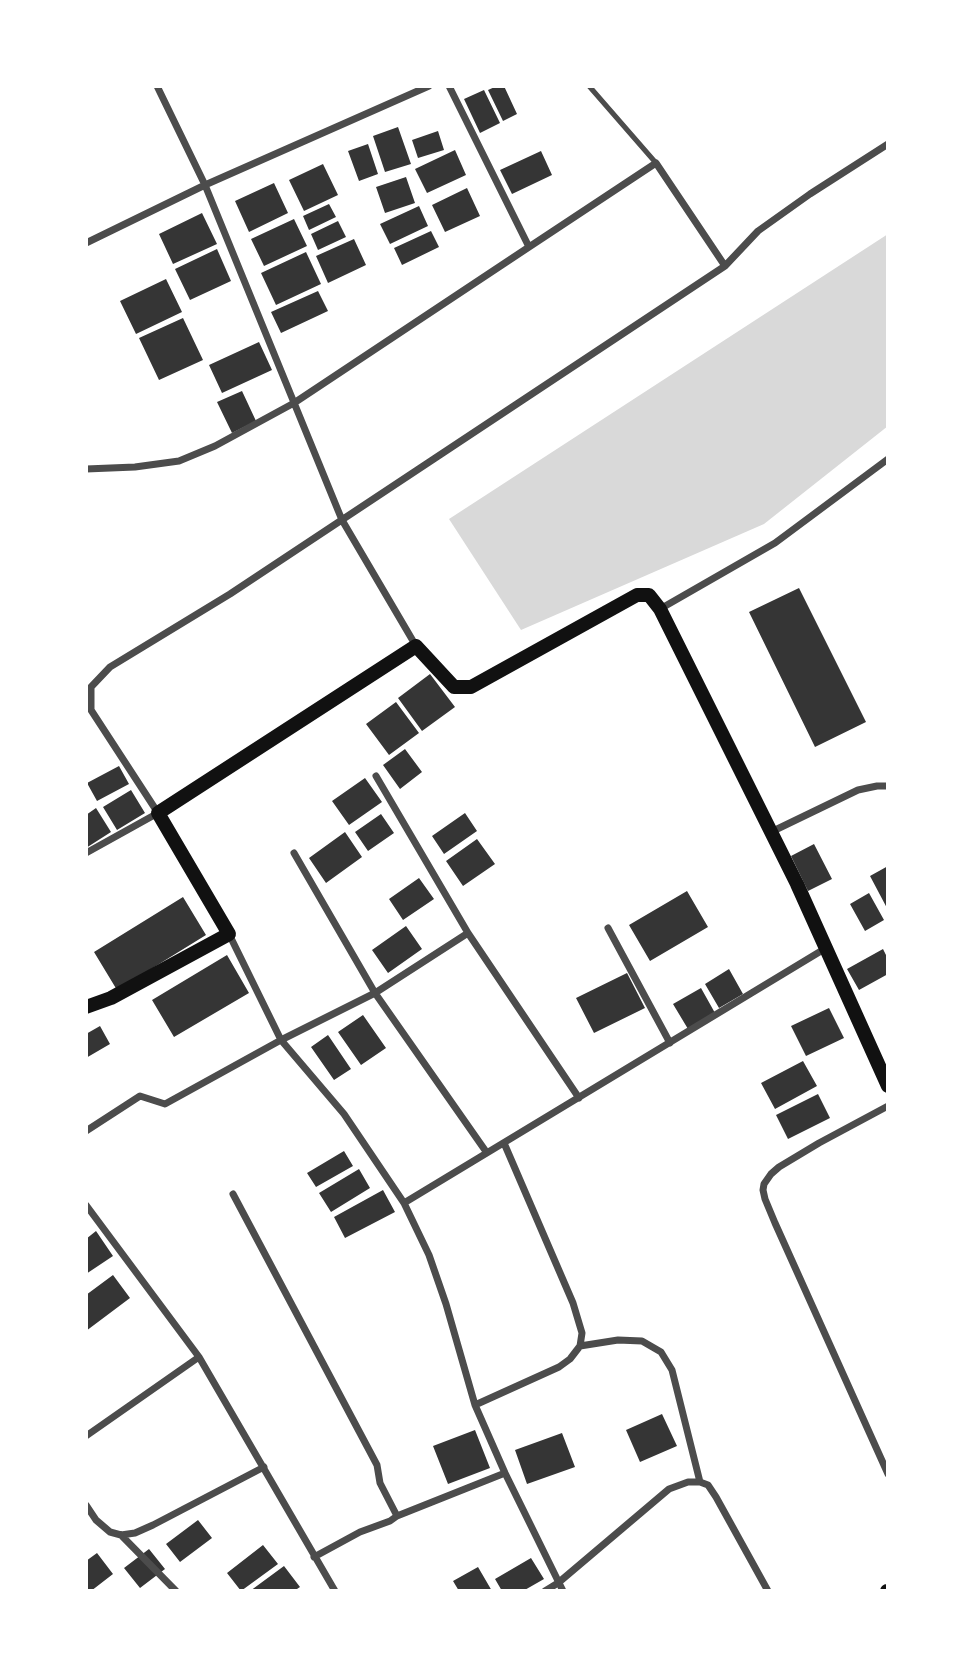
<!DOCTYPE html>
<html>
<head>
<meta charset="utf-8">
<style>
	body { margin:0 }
	#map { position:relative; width:974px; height:1677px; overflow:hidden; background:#fff; font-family:Barlow,sans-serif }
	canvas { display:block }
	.frame { position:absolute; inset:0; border:88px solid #fff; pointer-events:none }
</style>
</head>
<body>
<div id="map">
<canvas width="974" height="1677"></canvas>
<div class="frame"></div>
</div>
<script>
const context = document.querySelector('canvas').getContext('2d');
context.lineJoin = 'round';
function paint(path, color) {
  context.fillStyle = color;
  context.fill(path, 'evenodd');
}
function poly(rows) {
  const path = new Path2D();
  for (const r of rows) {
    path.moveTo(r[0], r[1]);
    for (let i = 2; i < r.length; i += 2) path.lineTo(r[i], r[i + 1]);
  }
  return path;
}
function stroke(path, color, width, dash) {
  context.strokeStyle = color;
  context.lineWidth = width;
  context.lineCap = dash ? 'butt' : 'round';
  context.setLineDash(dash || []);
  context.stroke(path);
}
paint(poly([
	[888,234,888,426,764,524,521,630,449,519]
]), '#d9d9d9');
paint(poly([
	[497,86,504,86,517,114,503,121,488,90],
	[484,90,500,123,480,133,464,99],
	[398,127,411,164,385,172,373,136],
	[438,131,444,150,418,158,412,140],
	[368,144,378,174,359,181,348,151],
	[455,150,466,175,427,193,415,169],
	[541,151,552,175,512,194,500,170],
	[323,164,338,195,304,211,289,180],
	[406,177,415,203,385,213,376,187],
	[274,183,288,213,249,232,235,201],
	[467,188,480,216,445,232,432,205],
	[329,204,336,217,309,230,303,216],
	[419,206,428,226,390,244,380,224],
	[202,213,217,244,173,264,159,234],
	[294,219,307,246,264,266,251,239],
	[338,221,346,237,318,250,311,234],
	[431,231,439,247,402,265,394,248],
	[354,239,366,265,328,283,316,256],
	[217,249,231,281,190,300,175,269],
	[306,252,321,284,276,305,261,273],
	[166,279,182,312,136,334,120,301],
	[318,291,328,311,281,333,271,312],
	[183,318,203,360,159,380,139,338],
	[259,342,272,370,222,393,209,365],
	[242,391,256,421,232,433,217,402],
	[799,588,866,722,815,747,749,612],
	[430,674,455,707,422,731,398,698],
	[396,702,419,733,389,755,366,724],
	[405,749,422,772,400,789,383,765],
	[119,766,129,784,97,801,87,783],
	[365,778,382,802,349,825,332,801],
	[131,790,145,813,117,830,103,807],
	[96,808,111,832,86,848,86,815],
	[465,813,477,831,444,854,432,836],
	[381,814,394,833,368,851,355,832],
	[345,832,362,857,326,883,309,858],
	[477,839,495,864,463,886,446,861],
	[814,844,832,879,808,891,791,856],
	[888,866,888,910,870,876],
	[419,878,434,899,403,920,389,899],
	[687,891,708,927,650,961,629,925],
	[869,893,884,920,865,931,850,904],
	[183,897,206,935,117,990,94,952],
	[406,926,422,949,388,973,372,950],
	[883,949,888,959,888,974,859,990,847,969],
	[227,955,249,993,174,1037,152,1000],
	[729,969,743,994,719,1008,705,984],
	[627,973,645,1008,594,1033,576,998],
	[701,988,715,1013,688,1029,673,1004],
	[829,1008,844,1038,806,1056,791,1026],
	[363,1015,386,1048,361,1065,338,1032],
	[100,1026,110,1044,86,1058,86,1034],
	[328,1035,351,1069,334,1080,311,1047],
	[803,1061,817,1086,775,1109,761,1083],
	[818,1094,830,1118,788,1139,776,1115],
	[344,1151,353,1166,316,1187,307,1173],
	[359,1169,370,1188,331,1212,319,1193],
	[383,1190,395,1212,345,1238,334,1217],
	[96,1231,113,1256,86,1274,86,1239],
	[113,1275,130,1298,86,1331,86,1295],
	[662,1414,677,1446,640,1462,626,1430],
	[475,1430,490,1468,448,1484,433,1446],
	[562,1433,575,1467,527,1484,515,1450],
	[198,1520,212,1538,180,1562,166,1544],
	[263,1545,278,1564,241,1591,227,1573],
	[149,1549,165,1569,140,1588,124,1568],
	[97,1553,113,1574,91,1591,86,1591,86,1561],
	[531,1558,544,1579,523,1591,502,1591,495,1579],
	[284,1566,300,1587,294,1591,250,1591],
	[478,1567,492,1591,459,1591,453,1581]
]), '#353535');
stroke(poly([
	[589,86,656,163]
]), '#4c4c4c', 5);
stroke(poly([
	[157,86,205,185,342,520,416,646],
	[449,86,529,247,656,163,725,266],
	[86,243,205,185,429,86],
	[86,469,135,467,179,461,215,446,294,403,529,247],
	[660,609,775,543,888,459],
	[376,776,468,933,579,1098],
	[771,832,858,790,877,786,888,786],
	[86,853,158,813,91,710,91,687,110,667,230,594,725,266,758,231,810,194,888,144],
	[294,853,375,993,487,1153],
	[608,928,670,1043],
	[229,934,281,1040,344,1114,404,1203,429,1255,446,1304,475,1405,505,1473,563,1591],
	[888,1106,819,1143,779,1167,771,1174,764,1184,763,1190,765,1199,775,1223,888,1474],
	[86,1131,140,1096,165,1104,281,1040,375,993,468,933],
	[233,1194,377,1465,380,1483,397,1516,390,1521,360,1532,314,1557],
	[404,1203,826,948],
	[86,1205,199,1357,335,1591],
	[580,1346,618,1340,642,1341,661,1352,672,1370,700,1482],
	[475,1405,559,1367,570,1359,580,1346,582,1333,573,1303,504,1143],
	[86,1436,199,1357],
	[86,1505,96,1520,110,1532,121,1535,135,1533,153,1525,264,1467],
	[397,1516,505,1473],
	[121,1535,176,1591],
	[545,1591,558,1583,669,1489,688,1482,700,1482,708,1485,716,1497,768,1591]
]), '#4c4c4c', 7);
stroke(poly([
	[86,1007,111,998,229,934,158,813,416,646,454,687,471,687,637,595,649,595,660,609,797,884,888,1086],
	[887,1591,888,1591]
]), '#111', 14);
</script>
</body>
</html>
